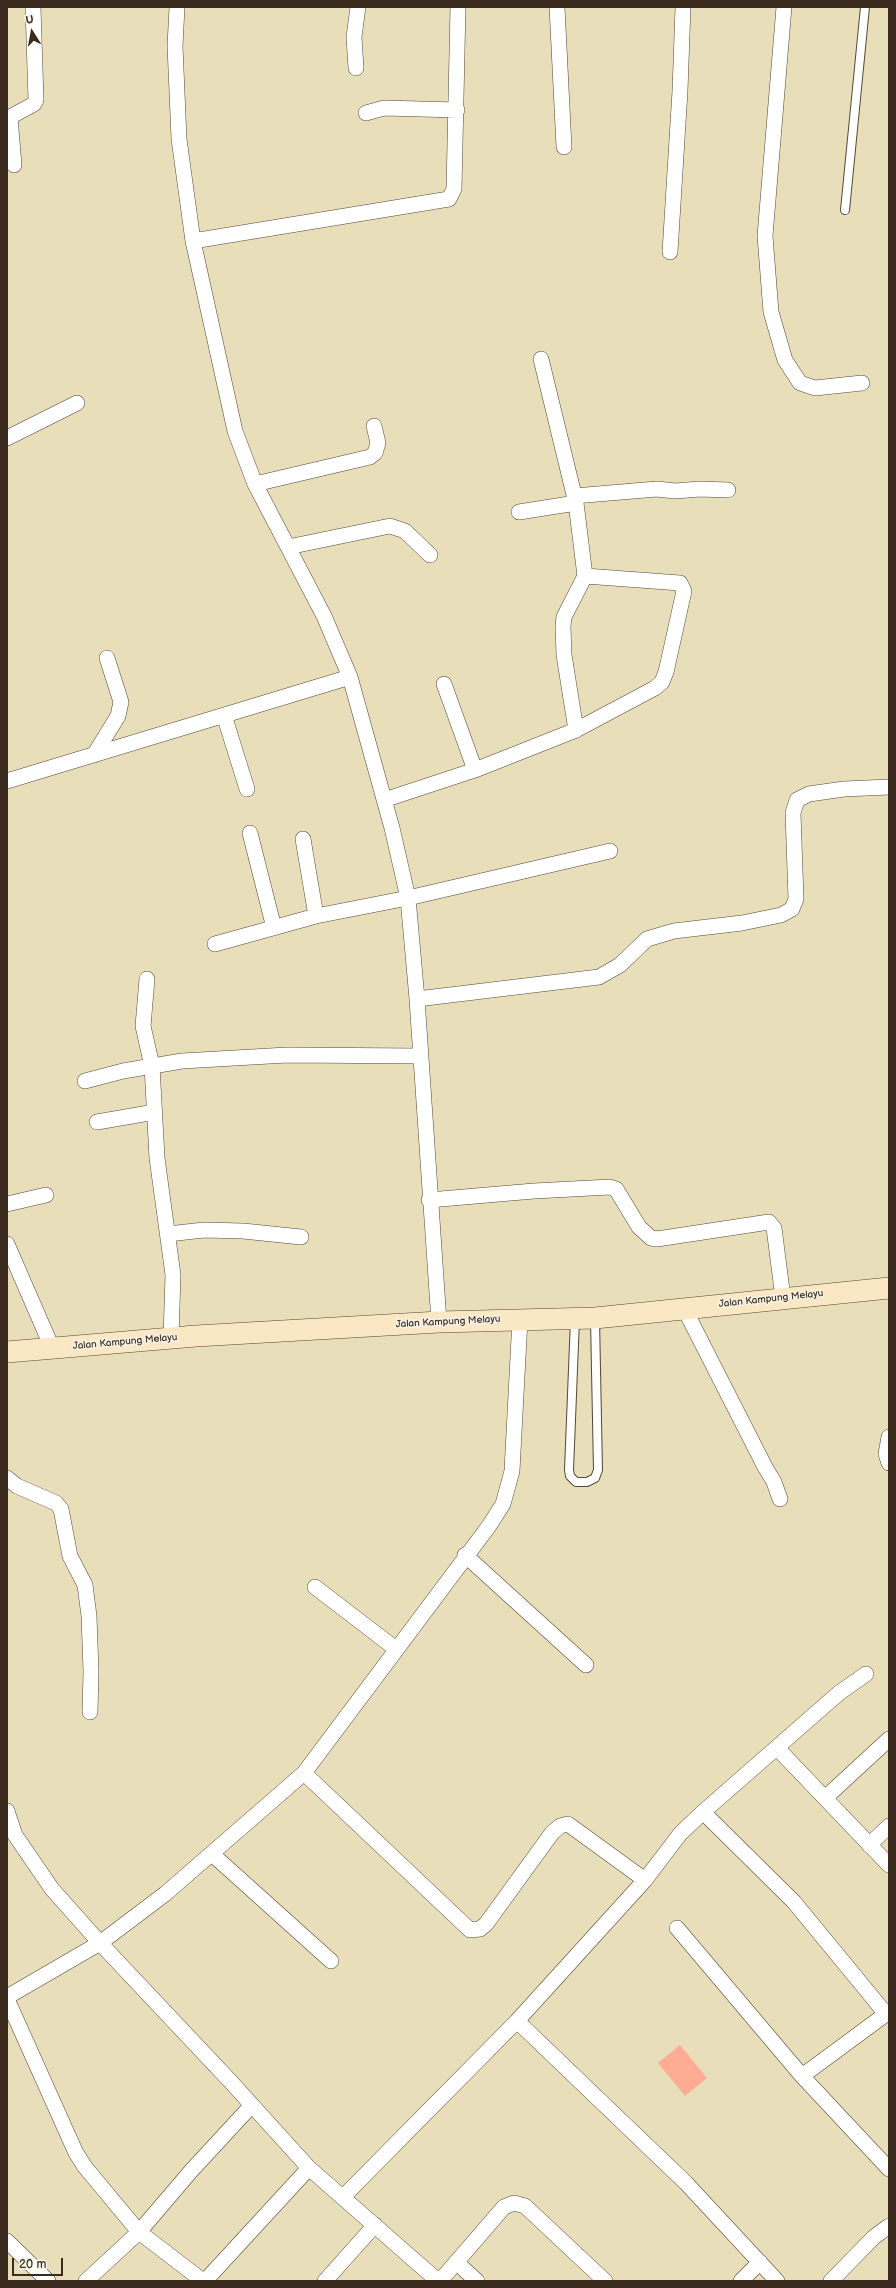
<!DOCTYPE html>
<html>
<head>
<meta charset="utf-8">
<style>
	body { margin:0 }
	#map { position:relative; width:896px; height:2288px; overflow:hidden; background:#e8deb9; font-family:"Balsamiq Sans",sans-serif }
	canvas { display:block }
	.frame { position:absolute; inset:0; border:8px solid #3b2a1e; pointer-events:none }
	.north { position:absolute; left:12px; top:12px; width:40px; height:40px; -webkit-text-stroke:3px #f7f3e8; paint-order:stroke; rotate:349deg; font-size:11px; font-weight:700; line-height:16px; text-align:center; color:#3b2a1e }
	.north::after { content:''; display:block; margin:auto; width:14px; height:18px; background:#3b2a1e; clip-path:polygon(50% 0,100% 100%,50% 72%,0 100%) }
	.scale { position:absolute; left:12px; top:2258px; width:51px; height:18px; box-sizing:border-box; border:2px solid #3b2a1e; border-top:0; padding-left:5px; font-size:12px; line-height:14px; white-space:nowrap; color:#3b2a1e; -webkit-text-stroke:3px #f7f3e8; paint-order:stroke }
</style>
</head>
<body>
<div id="map">
<canvas width="896" height="2288"></canvas>
<div class="frame"></div>
<div class="north">U</div>
<div class="scale">20 m</div>
</div>
<script>
const context = document.querySelector('canvas').getContext('2d');
context.lineJoin = 'round';
function paint(path, color) {
  context.fillStyle = color;
  context.fill(path, 'evenodd');
}
function poly(rows) {
  const path = new Path2D();
  for (const r of rows) {
    path.moveTo(r[0], r[1]);
    for (let i = 2; i < r.length; i += 2) path.lineTo(r[i], r[i + 1]);
  }
  return path;
}
function stroke(path, color, width, dash) {
  context.strokeStyle = color;
  context.lineWidth = width;
  context.lineCap = dash ? 'butt' : 'round';
  context.setLineDash(dash || []);
  context.stroke(path);
}
function drawText(font, color, halo, rows, align = 'center') {
  context.font = font + ' "Balsamiq Sans",sans-serif';
  context.lineWidth = 3;
  context.setLineDash([]);
  context.textBaseline = 'middle';
  context.strokeStyle = halo;
  context.fillStyle = color;
  for (const [text, x, y, turn = 0] of rows) {
    context.save();
    context.translate(x, y);
    context.rotate((+turn || 0) * Math.PI / 180);
    context.textAlign = isNaN(turn) ? turn : align;
    if (halo) context.strokeText(text, 0, 0);
    context.fillText(text, 0, 0);
    context.restore();
  }
}
paint(poly([
	[680,2045,707,2078,685,2096,658,2063]
]), '#ffac95');
const lane = poly([
	[845,210,865,7],
	[575,1319,569,1470,570,1476,576,1482,587,1482,595,1478,598,1470,595,1319]
]);
const street = poly([
	[177,7,175,46,179,139,193,241,235,431,255,484,324,616,350,677,392,828,408,898,417,999,439,1322],
	[557,7,564,147],
	[784,7,765,236,771,312,785,360,800,383,815,388,862,383],
	[356,68,354,37,358,7],
	[366,113,384,108,457,110],
	[14,165,10,117,34,104,36,100,33,7],
	[193,241,449,199,454,189,458,7],
	[670,252,680,91,683,7],
	[541,359,576,503,585,576],
	[7,438,77,403],
	[255,484,370,457,375,453,378,443,374,426],
	[574,496,657,489,675,491,700,489,728,490],
	[519,512,576,503],
	[288,547,390,526,405,531,430,555],
	[444,684,475,770],
	[224,715,247,789],
	[94,755,118,716,121,702,107,658],
	[7,781,350,677],
	[384,800,475,770,576,730,655,688,662,682,666,672,684,591,680,583,585,576,564,617,563,626,564,655,576,730],
	[250,833,274,928],
	[303,839,316,916],
	[215,944,316,916,408,898,610,851],
	[147,979,143,1026,152,1066,157,1158,173,1275,171,1338],
	[417,999,599,977,620,965,647,939,674,931,742,923,781,915,792,909,796,899,793,813,797,800,809,794,844,789,889,787],
	[85,1081,123,1071,182,1061,287,1055,420,1056],
	[97,1122,155,1112],
	[429,1200,534,1191,610,1187,616,1189,639,1227,651,1238,657,1239,769,1222,774,1228,783,1298],
	[7,1204,46,1195],
	[168,1234,204,1230,243,1231,301,1237],
	[7,1244,53,1350],
	[684,1308,765,1467,774,1482,780,1499],
	[889,1437,886,1454,889,1463],
	[7,1478,17,1486,56,1503,61,1509,70,1556,85,1585,89,1616,91,1671,90,1712],
	[465,1555,586,1665],
	[315,1587,396,1649],
	[777,1748,889,1865],
	[304,1773,470,1930,480,1929,486,1924,552,1833,560,1826,568,1824,645,1880],
	[825,1798,889,1739],
	[7,1811,15,1835,52,1889,100,1943,231,2082,309,2168,438,2281],
	[703,1812,839,1693,866,1674],
	[869,1845,889,1826],
	[212,1854,331,1961],
	[677,1928,802,2076],
	[7,1997,100,1943,165,1894,304,1773,489,1526,503,1504,512,1471,520,1319],
	[7,1999,76,2153,85,2167,139,2232,203,2281],
	[886,2014,802,2076,889,2169],
	[517,2021,686,2183,777,2281],
	[343,2197,517,2021,645,1880,680,1834,703,1812,794,1902,886,2014,889,2012],
	[7,2241,48,2281],
	[456,2262,477,2281],
	[86,2281,139,2232,191,2171,252,2105],
	[205,2281,309,2168],
	[325,2281,375,2225],
	[440,2281,504,2207,514,2203,525,2206,605,2281],
	[741,2281,760,2262],
	[831,2281,874,2237,889,2226]
]);
const secondary = poly([
	[7,1352,196,1336,439,1322,595,1318,889,1288]
]);
stroke(lane, '#554535', 10);
stroke(street, '#554535', 16);
stroke(secondary, '#554535', 22);
stroke(lane, '#fff', 8);
stroke(street, '#fff', 15);
stroke(secondary, '#fae7c3', 21);
drawText('10px', '#3b2a1e', '#f7f3e8', [
	["Jalan Kampung Melayu",771,1299,-6],
	["Jalan Kampung Melayu",448,1322,-3],
	["Jalan Kampung Melayu",125,1342,-5]
]);
</script>
</body>
</html>
